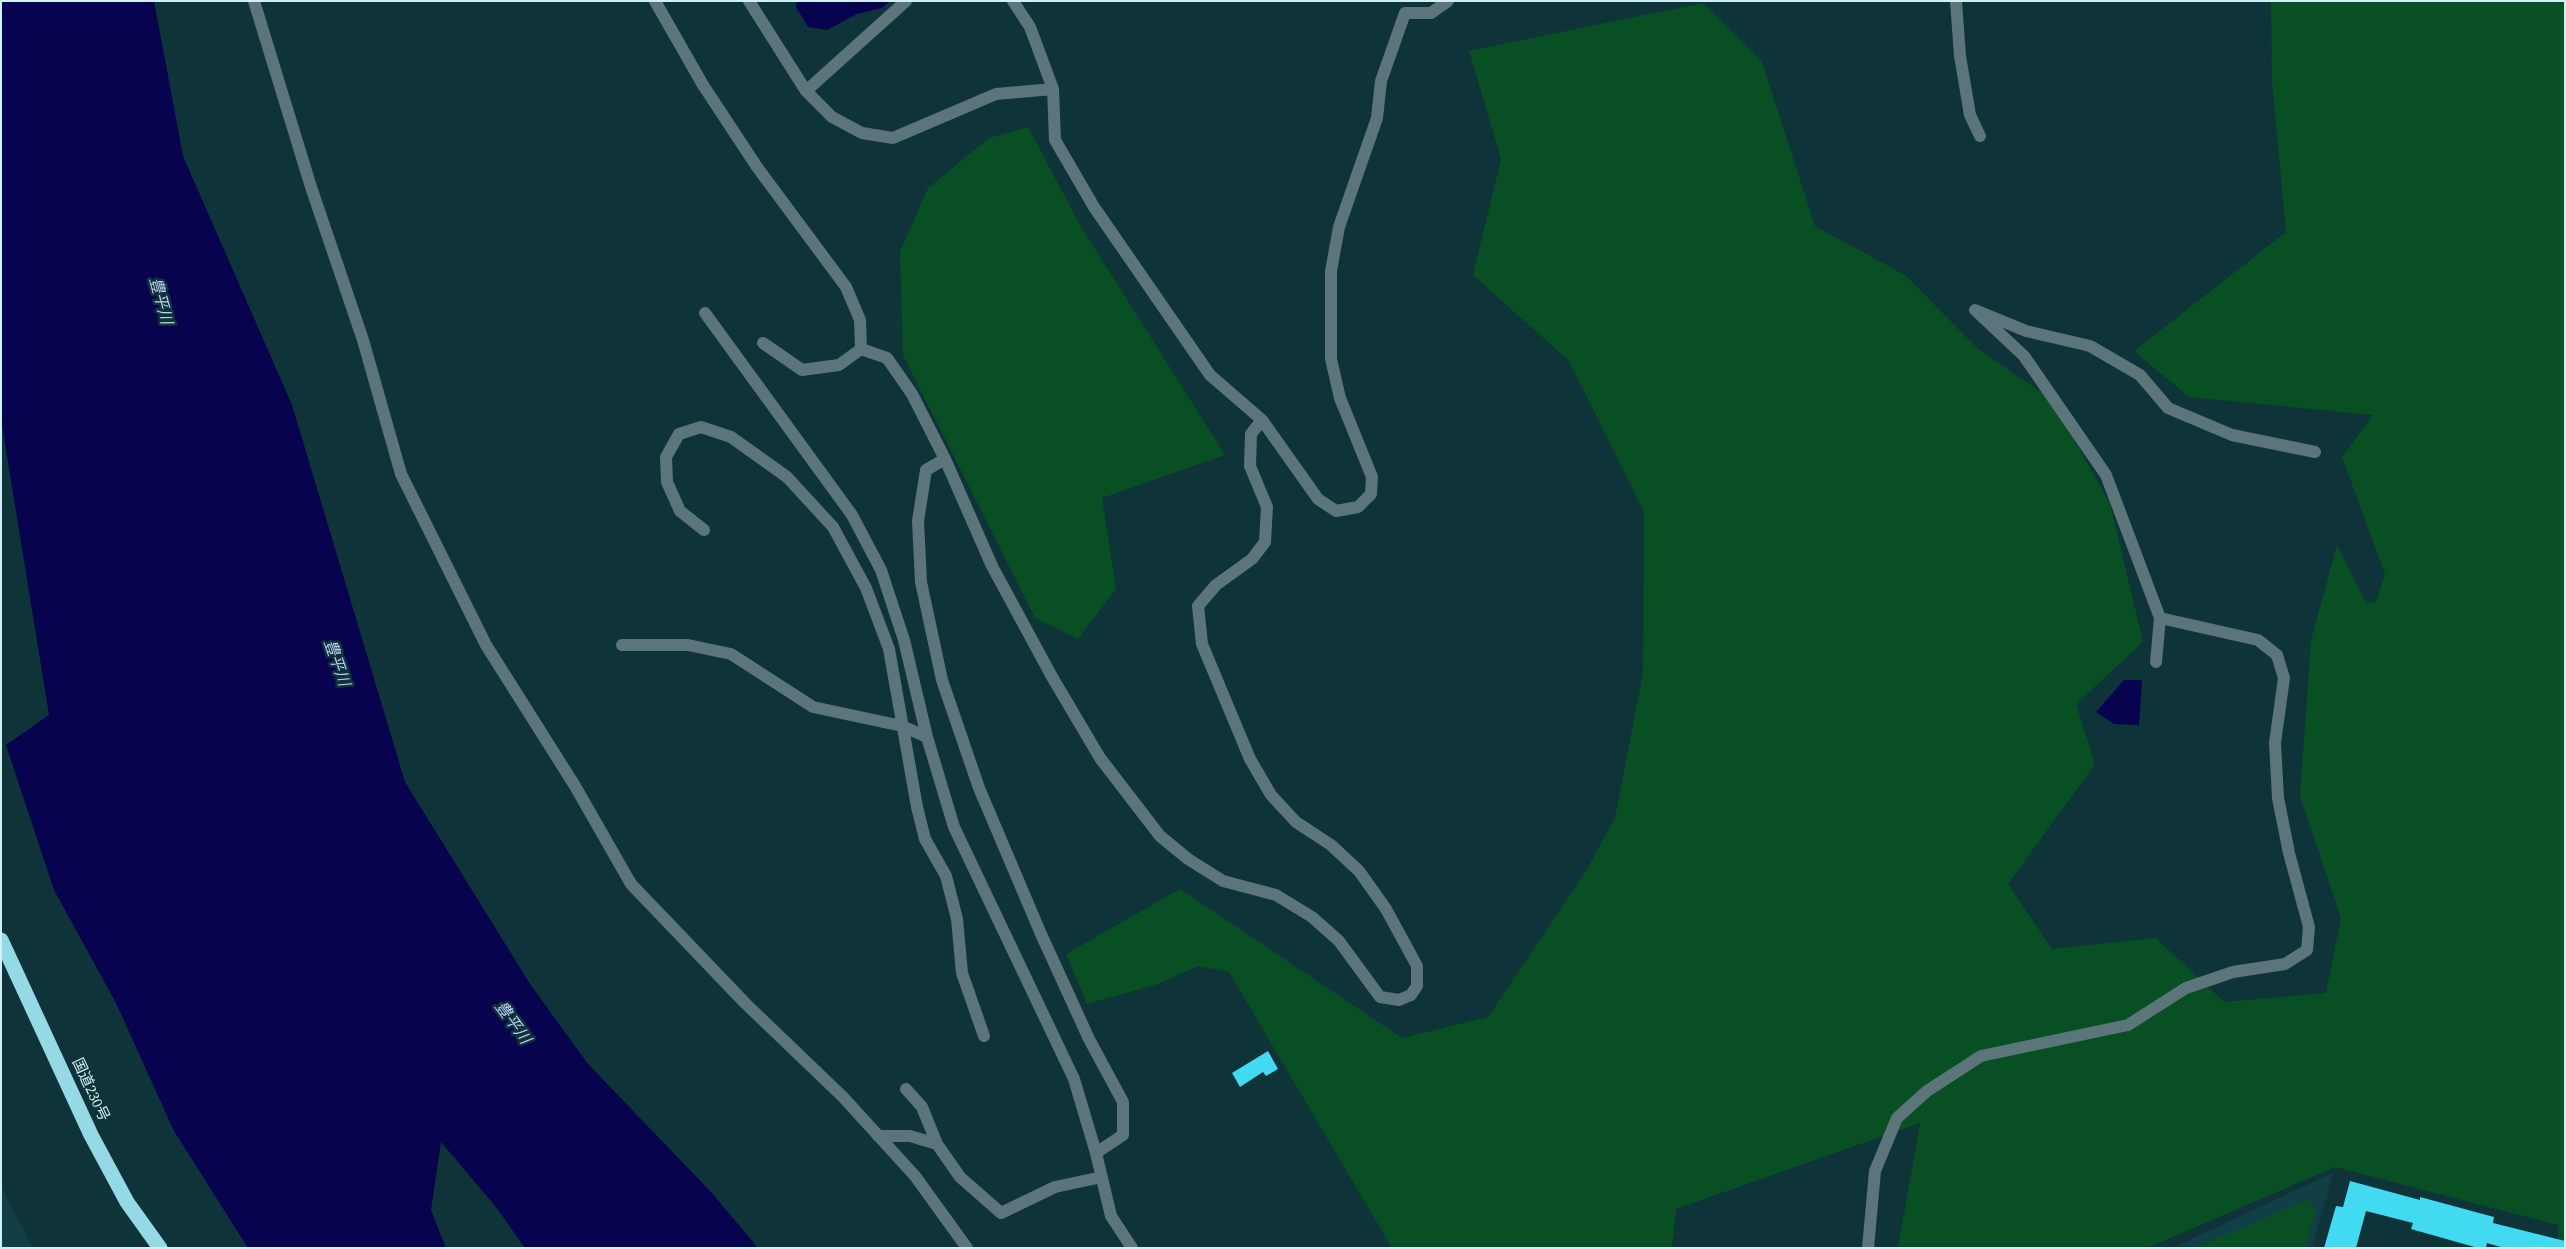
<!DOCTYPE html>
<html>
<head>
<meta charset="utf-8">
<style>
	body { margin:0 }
	#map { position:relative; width:2566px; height:1249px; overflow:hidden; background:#0e3339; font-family:"Source Serif 4",serif }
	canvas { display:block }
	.frame { position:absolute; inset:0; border:2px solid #cff0f6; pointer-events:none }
</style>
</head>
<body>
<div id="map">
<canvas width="2566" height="1249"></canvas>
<div class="frame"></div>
</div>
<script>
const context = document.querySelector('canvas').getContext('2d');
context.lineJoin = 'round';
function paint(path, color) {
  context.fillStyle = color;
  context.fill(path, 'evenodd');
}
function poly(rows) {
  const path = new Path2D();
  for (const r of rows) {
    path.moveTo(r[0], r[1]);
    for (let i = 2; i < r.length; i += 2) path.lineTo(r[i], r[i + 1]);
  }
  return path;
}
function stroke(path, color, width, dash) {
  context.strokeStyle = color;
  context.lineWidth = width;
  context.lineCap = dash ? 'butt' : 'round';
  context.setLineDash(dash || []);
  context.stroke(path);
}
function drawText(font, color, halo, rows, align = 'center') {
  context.font = font + ' "Source Serif 4","Noto Sans JP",serif';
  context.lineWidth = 5;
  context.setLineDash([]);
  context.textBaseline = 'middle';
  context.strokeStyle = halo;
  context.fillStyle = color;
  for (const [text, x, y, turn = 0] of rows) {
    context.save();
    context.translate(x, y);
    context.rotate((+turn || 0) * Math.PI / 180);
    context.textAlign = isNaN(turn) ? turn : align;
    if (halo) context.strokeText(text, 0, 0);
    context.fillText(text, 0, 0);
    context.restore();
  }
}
paint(poly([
	[2333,1173,2312,1248,2172,1248],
	[1,1186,33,1248,1,1248]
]), '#123f46');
paint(poly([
	[2271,1,2565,1,2565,1248,2558,1248,2558,1225,2335,1167,2147,1248,1898,1248,1920,1123,1676,1209,1672,1248,1392,1248,1229,972,1198,966,1158,984,1087,1004,1066,954,1180,889,1402,1038,1488,1017,1586,871,1615,818,1643,673,1644,512,1569,361,1473,275,1501,159,1469,51,1703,3,1762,62,1815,226,1905,275,1977,348,2051,399,2110,503,2143,642,2076,704,2095,764,2008,884,2052,949,2156,938,2224,1002,2326,993,2341,918,2300,796,2311,640,2337,545,2366,603,2376,602,2385,574,2342,457,2373,415,2189,397,2134,351,2286,232,2272,81],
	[1028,127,1080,225,1225,455,1102,498,1116,589,1078,639,1035,618,903,355,900,252,928,188,989,138],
	[2309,1199,2315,1210,2305,1248,2195,1248]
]), '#085023');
paint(poly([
	[1,1,154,1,183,156,292,405,405,782,530,984,588,1064,711,1192,758,1248,525,1248,496,1207,441,1142,431,1210,446,1248,248,1248,174,1131,116,1003,54,890,6,745,49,715,1,419],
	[797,1,890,1,882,8,857,14,827,30,808,27,796,7],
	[2124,680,2142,680,2139,725,2114,724,2096,712]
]), '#08034f');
paint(poly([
	[1268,1051,1278,1069,1266,1076,1263,1072,1240,1087,1232,1073],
	[2350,1181,2420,1200,2420,1197,2494,1217,2493,1223,2565,1241,2565,1248,2504,1248,2487,1243,2486,1248,2478,1248,2411,1229,2413,1223,2366,1211,2356,1248,2324,1248,2336,1206,2343,1207]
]), '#41daf1');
stroke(poly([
	[254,1,311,187,363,340,401,474,486,645,575,786,631,884,746,1004,843,1097,915,1176,967,1248],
	[655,1,703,85,757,167,846,287,860,320,861,349],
	[749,1,806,91,832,117,862,133,893,138,996,94,1053,89],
	[1013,1,1030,27,1053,89,1055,140,1094,207,1210,375,1262,420,1318,499,1336,511,1358,507,1371,494,1372,477,1340,398,1331,359,1331,271,1339,227,1377,118,1381,81,1405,13,1431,13,1448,1],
	[1956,1,1960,56,1970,115,1980,136],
	[806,91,906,1],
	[705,313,852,515,881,570,904,640,927,737,954,827,1074,1079,1096,1153,1111,1216,1132,1248],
	[763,343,802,370,839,365,861,349,887,358,912,394,945,459,992,566,1051,675,1100,758,1160,836,1188,859,1223,881,1276,895,1312,917,1339,941,1380,997,1399,1000,1411,995,1417,986,1417,966,1386,909,1359,871,1331,845,1296,822,1271,795,1250,759,1202,644,1198,606,1216,585,1252,559,1265,542,1267,507,1250,466,1251,434,1262,420],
	[945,459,926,470,918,521,921,582,942,680,979,788,1041,934,1089,1039,1123,1102,1123,1135,1096,1153],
	[704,530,680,511,667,482,666,457,679,434,701,427,731,437,787,477,833,527,866,588,889,649,917,807,925,839,946,876,957,919,962,973,984,1036],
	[622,645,688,645,731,654,813,707,902,726,927,737],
	[2156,662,2160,618,2106,475,2024,356,1975,310,2026,331,2090,346,2140,375,2168,408,2232,435,2315,452],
	[906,1089,922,1107,937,1144,960,1177,1001,1213,1055,1187,1102,1177],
	[878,1136,910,1136,937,1144],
	[1868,1248,1875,1171,1897,1118,1927,1091,1981,1056,2128,1025,2186,988,2233,972,2285,964,2307,950,2309,927,2289,853,2278,798,2275,743,2284,678,2277,655,2258,640,2160,618]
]), '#5b757a', 12);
stroke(poly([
	[1,940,91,1135,127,1202,160,1248]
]), '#94d9e5', 15);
drawText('15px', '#cff0f6', '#0e3339', [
	["国道230号",90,1090,65]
]);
drawText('italic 16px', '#bfcef9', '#0e3339', [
	["豊平川",160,301,75],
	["豊平川",336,663,71],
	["豊平川",512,1023,54]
]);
</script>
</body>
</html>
